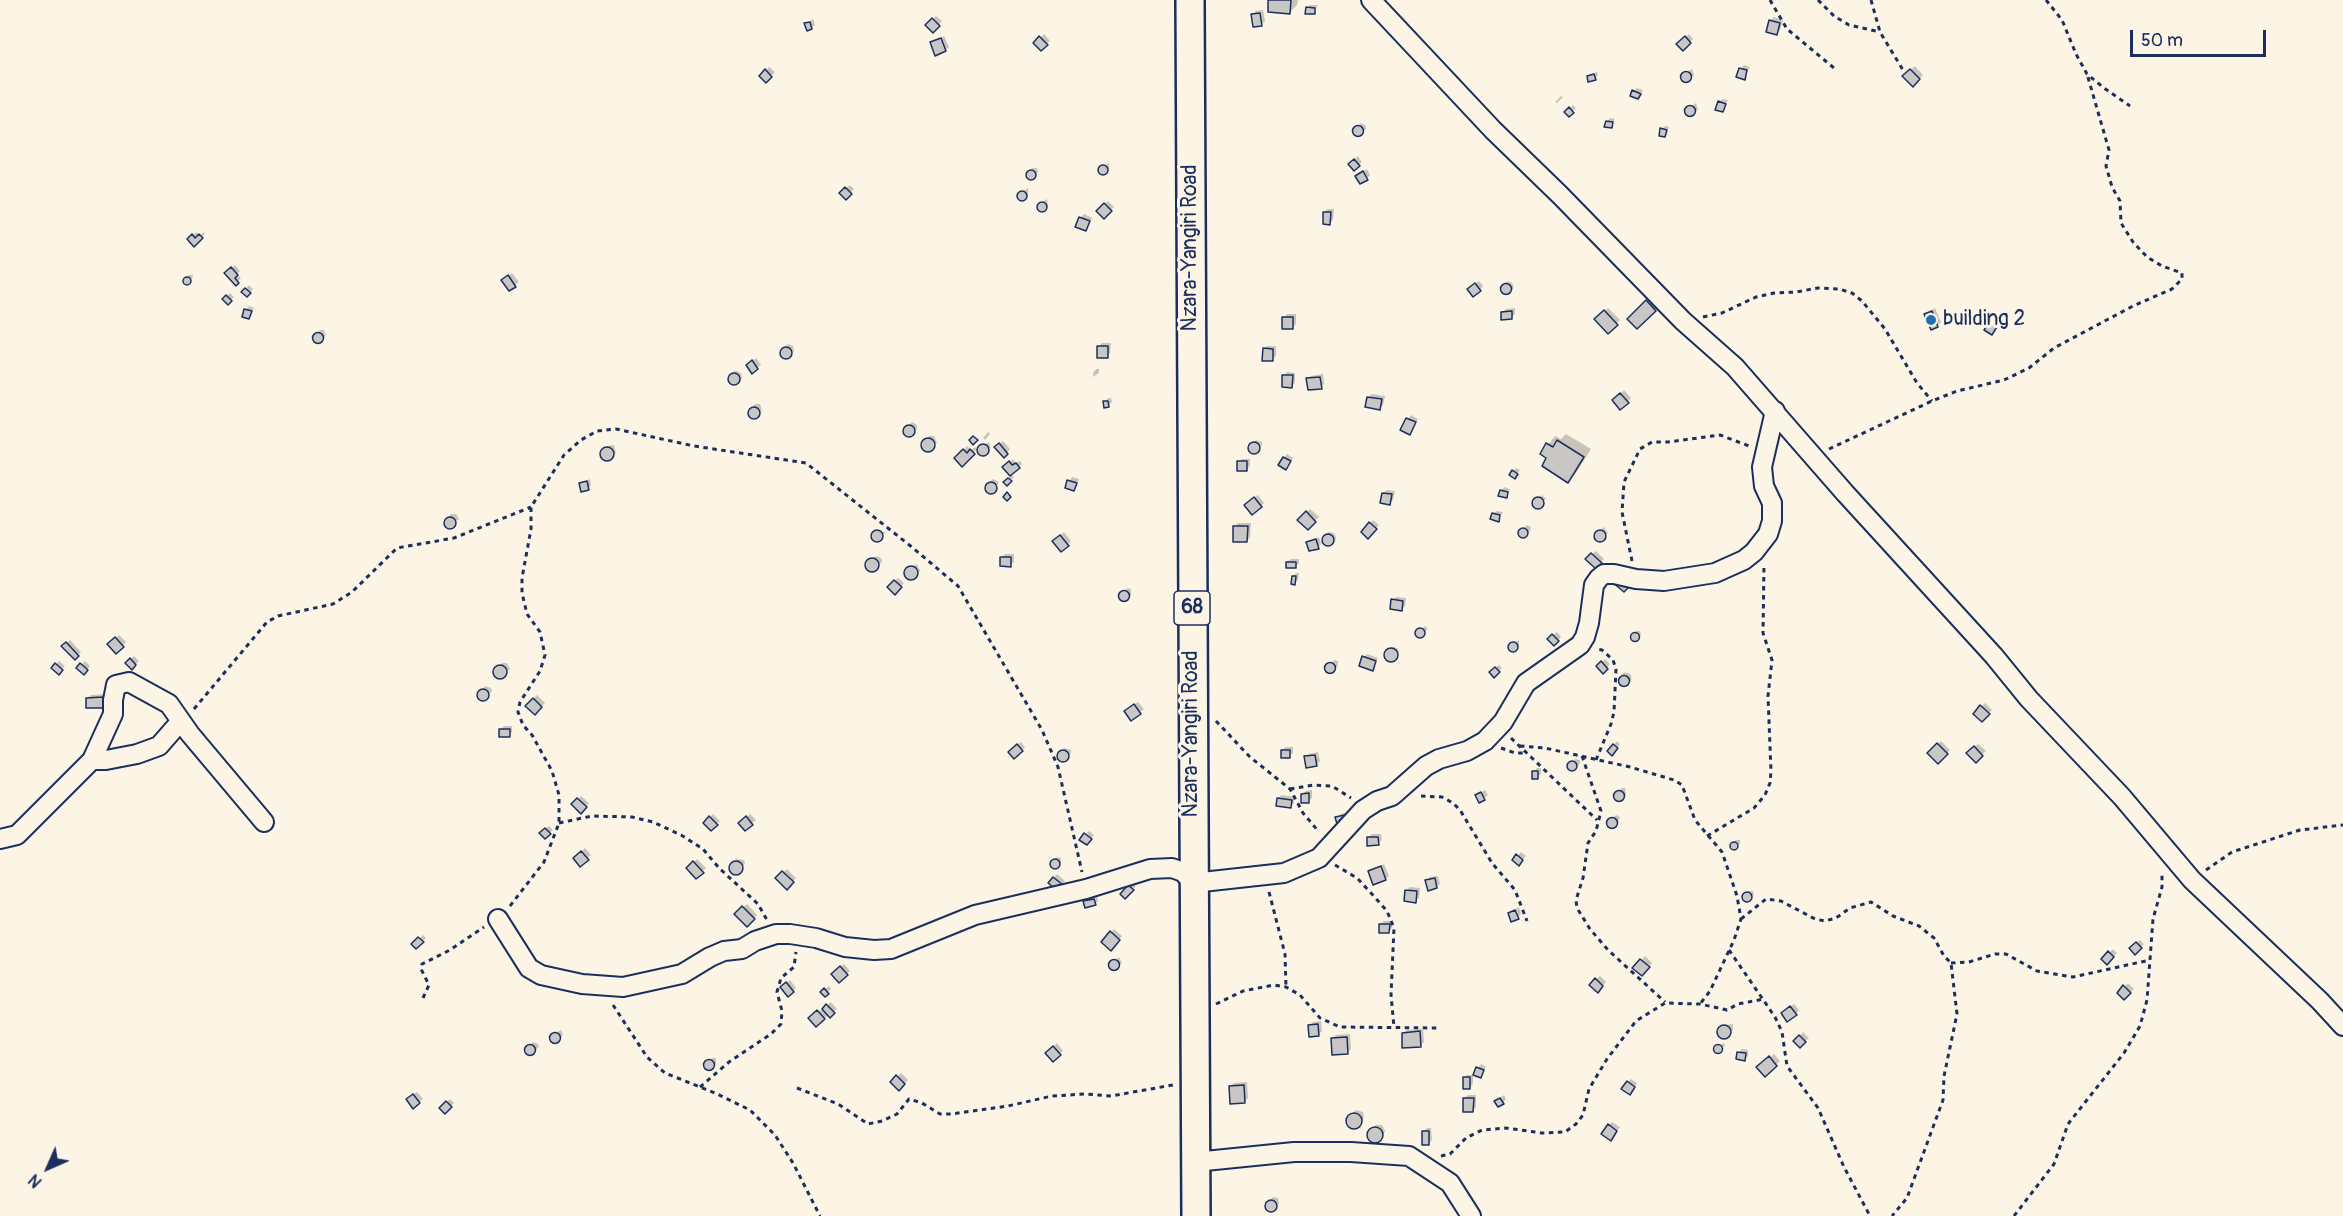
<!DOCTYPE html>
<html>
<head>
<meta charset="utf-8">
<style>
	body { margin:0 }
	#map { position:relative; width:2343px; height:1216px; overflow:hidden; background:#fcf5e5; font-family:Pangolin,sans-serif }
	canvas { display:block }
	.north { position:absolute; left:18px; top:1138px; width:60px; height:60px; -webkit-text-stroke:4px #fcf5e5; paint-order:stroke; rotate:225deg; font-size:16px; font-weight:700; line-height:24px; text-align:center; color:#1b2f5e }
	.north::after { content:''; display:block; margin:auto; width:21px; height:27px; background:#1b2f5e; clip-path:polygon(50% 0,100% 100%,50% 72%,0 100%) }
	.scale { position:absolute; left:2130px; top:30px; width:136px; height:27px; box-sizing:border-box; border:3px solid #1b2f5e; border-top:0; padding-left:8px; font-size:18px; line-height:21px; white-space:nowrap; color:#1b2f5e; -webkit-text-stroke:4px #fcf5e5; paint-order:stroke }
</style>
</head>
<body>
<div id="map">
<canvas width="2343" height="1216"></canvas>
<div class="north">N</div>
<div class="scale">50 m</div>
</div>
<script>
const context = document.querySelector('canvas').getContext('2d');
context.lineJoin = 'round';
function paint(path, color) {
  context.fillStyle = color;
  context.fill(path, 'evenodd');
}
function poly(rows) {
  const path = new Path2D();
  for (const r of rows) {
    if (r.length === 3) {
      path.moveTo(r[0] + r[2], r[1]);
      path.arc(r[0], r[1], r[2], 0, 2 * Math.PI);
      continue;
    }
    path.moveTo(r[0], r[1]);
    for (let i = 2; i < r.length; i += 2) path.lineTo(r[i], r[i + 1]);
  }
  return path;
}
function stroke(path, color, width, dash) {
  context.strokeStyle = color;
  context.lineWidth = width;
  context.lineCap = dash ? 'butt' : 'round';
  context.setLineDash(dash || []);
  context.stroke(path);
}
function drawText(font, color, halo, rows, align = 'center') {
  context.font = font + ' Pangolin,sans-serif';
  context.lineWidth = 6;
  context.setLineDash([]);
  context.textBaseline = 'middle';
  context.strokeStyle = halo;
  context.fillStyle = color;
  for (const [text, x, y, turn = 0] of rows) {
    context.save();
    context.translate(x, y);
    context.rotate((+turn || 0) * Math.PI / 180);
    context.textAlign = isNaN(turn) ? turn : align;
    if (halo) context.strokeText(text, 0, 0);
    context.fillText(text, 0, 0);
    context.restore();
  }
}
paint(poly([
	[1270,0,1298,0,1297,5,1290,12],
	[1310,5,1318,5,1314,13,1307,8],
	[1263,10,1265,21,1262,24,1253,15,1256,11],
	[936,16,942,21,933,31,927,25],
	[1774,17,1783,20,1780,30,1777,33,1770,21],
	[813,19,815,25,811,28,806,24],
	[1044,34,1050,41,1041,49,1035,43],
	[1689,34,1693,39,1683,49,1678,44],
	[944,36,949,47,945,50,932,43],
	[1744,65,1750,67,1744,78,1741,69],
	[1915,66,1923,75,1913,85,1904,76],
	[769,67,775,72,766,81,761,76],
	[1692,69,1694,75,1688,80,1684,80,1683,74],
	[1597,72,1598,75,1595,79,1588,76],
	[1637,88,1643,90,1638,98,1633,91],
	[1561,96,1563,97,1557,103,1555,102],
	[1723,99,1728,100,1723,110,1719,102],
	[1696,103,1698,109,1692,115,1688,115,1687,109],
	[1573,105,1576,108,1569,115,1566,112],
	[1610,118,1615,119,1611,127,1607,122],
	[1361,123,1366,126,1366,129,1357,135,1354,130],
	[1665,126,1669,127,1665,135,1662,129],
	[1358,156,1362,162,1354,169,1350,164],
	[1109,163,1109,169,1105,172,1101,173,1100,168],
	[1032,168,1037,168,1038,172,1031,179,1028,176],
	[1367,169,1370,175,1367,178,1361,173],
	[850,185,854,189,846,198,841,193],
	[1028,188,1028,194,1025,198,1020,197,1020,193],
	[1047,199,1048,206,1045,209,1039,208,1039,204],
	[1108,201,1114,207,1104,216,1098,211],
	[1328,209,1334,209,1333,220,1330,223,1324,212],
	[1084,214,1092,218,1086,229,1081,218],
	[196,232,200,236,204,232,205,234,194,244,189,239],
	[235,265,240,271,237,274,241,278,236,283,226,273],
	[512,273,519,282,510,289,507,277],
	[189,275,193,275,192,279,186,282,186,278],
	[1479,281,1483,286,1480,290,1472,286],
	[1508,287,5.5],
	[249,285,253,289,247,295,243,292],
	[230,293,234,297,228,303,224,299],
	[1654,293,1663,302,1637,327,1629,319],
	[249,306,254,308,249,317,246,310],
	[1515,308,1515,314,1511,318,1502,312,1506,309],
	[1608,308,1620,320,1608,332,1596,319],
	[1935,308,1941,322,1937,326,1926,314],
	[1998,313,2004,316,1995,329,1995,316],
	[1287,314,1296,314,1296,324,1292,328,1284,318],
	[320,330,324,330,326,336,316,341,314,337],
	[1102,343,1111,343,1110,353,1107,357,1099,346],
	[788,344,793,346,794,351,788,357,782,356,782,350],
	[1267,346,1276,346,1276,356,1272,359,1264,349],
	[756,358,761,365,752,372,751,362],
	[1096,369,1099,369,1099,373,1093,377,1093,373],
	[736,377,6],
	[1287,372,1295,373,1295,383,1292,386,1284,376],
	[1323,374,1324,384,1321,387,1308,379,1311,376],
	[1624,390,1631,398,1621,408,1614,400],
	[1372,394,1385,396,1383,405,1379,408,1368,397],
	[1108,398,1111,398,1112,402,1108,406,1105,402],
	[755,404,760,404,762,411,752,416,749,411],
	[1411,415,1418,419,1409,433,1408,419],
	[912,422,917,425,917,429,910,436,907,435,905,430],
	[988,432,990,434,985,440,983,438],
	[1566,434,1591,449,1576,473,1568,481,1542,453,1555,436,1561,439],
	[929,436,934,436,937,443,926,450,923,443],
	[1256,440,1262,442,1262,445,1256,452,1250,450,1250,446],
	[1003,441,1010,449,1004,456,996,447],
	[989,442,991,448,981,454,980,448],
	[614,445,616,453,609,459,604,458,602,453,603,450,607,446],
	[967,446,971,450,975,447,977,449,962,465,956,458],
	[1287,454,1293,458,1286,468,1284,458],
	[1013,459,1016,463,1020,461,1022,464,1010,474,1014,477,1007,484,1005,482,1011,476,1004,467],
	[1242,459,1250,459,1250,466,1247,469,1239,462],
	[1516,468,1520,470,1515,477,1513,471],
	[1072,477,1079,479,1074,489,1066,487],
	[590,479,591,485,588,489,581,483],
	[993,479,999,482,993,492,988,492,987,485],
	[1504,487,1510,489,1506,497,1501,491],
	[1387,490,1395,491,1393,500,1390,503,1383,493],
	[1258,495,1264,503,1261,506,1249,501],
	[1542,495,1546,499,1536,507,1534,502],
	[1310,509,1319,517,1308,528,1299,520],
	[1496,511,1503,512,1498,520,1493,514],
	[451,514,456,514,459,519,449,527,445,521],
	[1373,520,1379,525,1368,537,1363,532],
	[1238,523,1251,523,1250,537,1247,541,1235,526],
	[1527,525,1531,527,1530,531,1522,536,1520,532],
	[1604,527,1608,533,1599,540,1597,539,1595,534],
	[874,532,886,532,878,540,874,539],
	[1064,532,1071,541,1068,545,1057,538],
	[1330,538,6],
	[1319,537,1321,544,1318,547,1308,542],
	[1596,551,1604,559,1596,567,1587,559],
	[1005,554,1014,554,1014,562,1010,565,1002,557],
	[876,556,881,558,882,561,876,570,870,570,868,568,869,561],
	[1291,559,1299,559,1299,563,1296,567,1287,562],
	[917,564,920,571,914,577,907,576,906,572,908,569],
	[1297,573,1299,573,1298,580,1295,583,1293,576],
	[898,578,904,583,895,593,889,587],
	[1128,588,1131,589,1131,595,1127,599,1121,598,1122,593],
	[1396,597,1406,598,1405,606,1401,610,1392,600],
	[1425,626,1428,629,1420,636,1417,632],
	[1636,631,1640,631,1641,635,1633,639,1633,635],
	[1557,632,1561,637,1554,644,1549,639],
	[119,635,126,642,116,652,110,644],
	[70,640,81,652,75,658,64,646],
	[1514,641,1519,641,1519,645,1511,649,1510,645],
	[1393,653,6],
	[1367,654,1378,658,1372,669,1364,657],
	[134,656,139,661,132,668,127,663],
	[1605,659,1610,664,1603,672,1598,666],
	[1334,660,1338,661,1338,665,1332,672,1328,671,1327,667],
	[59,661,65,666,58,672,53,668],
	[85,661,90,666,84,673,78,668],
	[502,663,507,663,510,669,502,677,495,673],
	[1499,665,1502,668,1494,675,1491,672],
	[1626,678,5.5],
	[485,686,491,688,492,691,486,699,481,700,478,695],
	[106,694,106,703,103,707,87,698,91,695],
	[537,695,545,703,535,713,527,705],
	[1138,702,1144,709,1131,719,1129,708],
	[1985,703,1992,710,1982,720,1975,713],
	[504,726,512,726,512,732,509,735,500,730],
	[1617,741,1620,744,1615,750,1609,751],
	[1941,741,1950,750,1938,762,1929,753],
	[1021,742,1025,747,1015,757,1010,752],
	[1978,744,1986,751,1976,761,1968,753],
	[1286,747,1293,747,1293,753,1289,756,1282,750],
	[1065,748,1071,750,1071,754,1061,760,1059,754],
	[1318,752,1320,761,1316,765,1305,757,1309,754],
	[1575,759,1580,760,1580,763,1575,769,1570,768],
	[1537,768,1541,768,1541,774,1537,777,1533,772],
	[1622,788,1625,788,1626,794,1619,800,1617,799,1615,793],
	[1312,790,1312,798,1309,801,1302,794,1306,791],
	[1485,790,1488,795,1480,801,1477,796],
	[1282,795,1294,797,1294,803,1290,806,1278,798],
	[581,796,589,803,581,812,573,804],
	[1348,812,1349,817,1337,817,1341,814],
	[713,814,720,821,711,829,705,823],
	[750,814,756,820,745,829,740,823],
	[1616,815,1620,817,1618,822,1615,826,1610,826,1608,822],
	[549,826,553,830,545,837,541,833],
	[1089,831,1094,835,1090,840,1081,840],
	[1372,834,1381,834,1382,840,1378,843,1368,838],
	[1736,840,1740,840,1740,844,1733,848,1733,844],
	[585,848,591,855,580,865,575,858],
	[1521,852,1526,856,1522,860,1514,860],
	[1057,857,1061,858,1061,863,1057,867,1052,866,1051,862],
	[697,859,706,868,696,877,688,868],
	[736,859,744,860,745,863,739,872,734,873,731,870],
	[1384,864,1389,876,1385,879,1370,871],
	[787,869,796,878,787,888,777,878],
	[1057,874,1065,881,1058,889,1050,883],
	[1438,876,1440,884,1436,887,1427,881,1430,877],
	[1132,883,1136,886,1125,897,1122,894],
	[1410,887,1420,888,1419,898,1415,901,1407,890],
	[1748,891,1753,891,1754,895,1745,900,1745,895],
	[1097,896,1098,901,1095,904,1085,901,1088,898],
	[747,904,757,915,747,925,736,914],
	[1519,907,1521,914,1518,917,1509,913],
	[1384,921,1392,921,1392,928,1389,932,1381,924],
	[1114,929,1122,936,1111,949,1103,942],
	[423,935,426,938,416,947,414,944],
	[2140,940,2144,944,2135,953,2131,948],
	[2113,949,2117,953,2107,963,2103,959],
	[1645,956,1652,963,1645,971,1635,968],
	[1119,957,1122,963,1112,969,1111,964],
	[844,964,850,971,839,981,833,974],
	[1600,976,1606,982,1598,991,1591,985],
	[790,980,796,988,793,991,785,984],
	[2128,983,2134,989,2124,998,2119,993],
	[829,986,831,989,825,995,822,992],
	[831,1002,837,1009,816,1024,811,1018],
	[1794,1004,1799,1010,1796,1013,1786,1010],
	[1321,1021,1322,1031,1319,1034,1310,1025,1313,1022],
	[1733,1024,1733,1030,1725,1038,1721,1036,1719,1032,1721,1029,1725,1025],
	[1423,1029,1424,1042,1420,1045,1403,1033,1407,1030],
	[561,1030,563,1035,553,1041,552,1035],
	[1803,1032,1809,1038,1800,1046,1795,1041],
	[1350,1034,1351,1049,1347,1053,1333,1038,1336,1035],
	[533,1042,538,1044,539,1047,530,1054,527,1052,527,1048],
	[1057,1043,1063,1051,1053,1060,1047,1053],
	[1724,1043,1725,1046,1717,1051,1716,1047],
	[1742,1049,1748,1050,1748,1056,1745,1059,1738,1053],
	[1774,1054,1780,1061,1765,1075,1758,1068],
	[712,1058,716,1058,716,1064,713,1068,707,1068,706,1063],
	[1481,1064,1486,1067,1480,1077,1478,1068],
	[901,1073,908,1080,899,1089,892,1082],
	[1467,1075,1473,1075,1473,1084,1470,1087,1464,1078],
	[1631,1079,1637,1083,1633,1090,1628,1082],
	[1247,1082,1248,1098,1245,1101,1230,1086,1234,1083],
	[417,1092,423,1099,413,1107,411,1096],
	[1468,1095,1476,1095,1476,1107,1473,1111,1464,1098],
	[1504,1095,1506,1099,1503,1103,1496,1101],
	[450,1099,454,1103,445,1112,441,1108],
	[1356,1110,1363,1112,1364,1118,1359,1125,1352,1127,1347,1119],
	[1612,1122,1620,1127,1614,1135,1609,1125],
	[1376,1125,1382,1125,1385,1131,1382,1137,1375,1141,1368,1135],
	[1427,1128,1431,1128,1432,1140,1428,1144,1423,1132],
	[1273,1197,1278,1198,1279,1204,1270,1211,1267,1203]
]), '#0003');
const building = poly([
	[1268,0,1291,0,1290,14,1268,12,1268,0],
	[1306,7,1315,8,1315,14,1305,14,1306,7],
	[1260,13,1262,26,1253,27,1251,14,1260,13],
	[932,18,940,26,933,33,925,25,932,18],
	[1769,20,1780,23,1777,35,1766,32,1769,20],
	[810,22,812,29,807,31,804,23,810,22],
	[1039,36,1048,45,1041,51,1033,43,1039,36],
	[1685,36,1691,43,1683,51,1676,44,1685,36],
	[941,38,946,51,935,56,930,42,941,38],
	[1739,68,1747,70,1745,80,1736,77,1739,68],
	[765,69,772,77,766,83,759,76,765,69],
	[1910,69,1920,79,1913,87,1902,76,1910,69],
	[1686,77,5.5],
	[1594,74,1596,80,1588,82,1587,76,1594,74],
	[1632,90,1641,94,1638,99,1630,96,1632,90],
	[1718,101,1726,104,1723,112,1715,110,1718,101],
	[1690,111,5.5],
	[1569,107,1574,113,1569,117,1564,112,1569,107],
	[1606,121,1613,122,1612,128,1604,127,1606,121],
	[1358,131,5.5],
	[1660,128,1667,130,1665,137,1659,136,1660,128],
	[1354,159,1360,166,1354,171,1348,164,1354,159],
	[1103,170,5],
	[1031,175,5],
	[1363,171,1368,180,1360,184,1355,176,1363,171],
	[845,187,852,194,846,200,839,193,845,187],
	[1022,196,5],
	[1042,207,5],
	[1104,203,1112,211,1104,219,1096,211,1104,203],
	[1323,212,1331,212,1330,225,1323,224,1323,212],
	[1079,217,1090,221,1086,231,1075,227,1079,217],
	[192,234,195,238,199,234,203,238,194,247,187,239,192,234],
	[231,267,238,275,235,278,239,283,236,286,224,273,231,267],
	[508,275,516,287,509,291,501,280,508,275],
	[187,281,4],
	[1475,283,1481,291,1473,297,1467,289,1475,283],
	[1506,289,5.5],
	[245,288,251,293,247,297,241,292,245,288],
	[226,295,232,301,228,305,222,299,226,295],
	[1646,300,1656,311,1637,329,1627,319,1646,300],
	[244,309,252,311,249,319,242,317,244,309],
	[1604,310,1618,325,1608,334,1594,319,1604,310],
	[1512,311,1512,319,1501,320,1501,312,1512,311],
	[1932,311,1938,327,1931,330,1924,314,1932,311],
	[1994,315,2001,320,1992,335,1984,330,1994,315],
	[1282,317,1293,317,1293,329,1282,329,1282,317],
	[318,338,5.5],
	[1097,346,1108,346,1108,358,1097,358,1097,346],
	[786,353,6],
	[1263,348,1273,349,1273,361,1262,361,1263,348],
	[752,360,758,369,752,374,746,365,752,360],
	[734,379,6],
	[1282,375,1293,375,1292,388,1282,387,1282,375],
	[1320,377,1322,389,1308,390,1306,378,1320,377],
	[1620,393,1629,403,1620,410,1612,400,1620,393],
	[1367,397,1382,399,1380,410,1365,407,1367,397],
	[1103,401,1108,401,1109,407,1104,408,1103,401],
	[754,413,6],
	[1406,418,1416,422,1410,435,1400,430,1406,418],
	[909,431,6],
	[973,436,978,440,973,445,969,440,973,436],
	[928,445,7],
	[1557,440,1584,457,1568,483,1542,466,1546,458,1540,454,1546,443,1553,447,1557,440],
	[1254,448,6],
	[999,443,1008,454,1004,458,994,447,999,443],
	[983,450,6],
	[607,454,7],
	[963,449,967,453,970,449,975,454,962,467,954,458,963,449],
	[1283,457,1291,461,1286,470,1278,465,1283,457],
	[1009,461,1012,465,1016,463,1020,468,1010,476,1002,467,1009,461],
	[1237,461,1247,461,1247,471,1237,471,1237,461],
	[1512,470,1518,474,1515,479,1509,475,1512,470],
	[1008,478,1012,481,1007,486,1003,482,1008,478],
	[1067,480,1077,483,1074,491,1065,488,1067,480],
	[587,481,589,490,581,492,579,483,587,481],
	[991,488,6],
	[1500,490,1508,492,1507,498,1498,496,1500,490],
	[1007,492,1011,497,1007,501,1003,497,1007,492],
	[1382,493,1392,494,1390,505,1380,503,1382,493],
	[1254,497,1262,507,1252,515,1244,505,1254,497],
	[1538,503,6],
	[1306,511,1316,522,1308,530,1297,520,1306,511],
	[1492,513,1500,515,1499,522,1490,519,1492,513],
	[450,523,6],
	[1369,522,1377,529,1368,539,1361,532,1369,522],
	[1233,526,1248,526,1247,542,1233,542,1233,526],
	[1523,533,5],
	[877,536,6],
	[1600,536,6],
	[1328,540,6],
	[1060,535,1069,546,1061,552,1052,541,1060,535],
	[1316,539,1319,549,1309,551,1306,542,1316,539],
	[1591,553,1602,563,1596,569,1585,559,1591,553],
	[1000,557,1011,557,1011,567,1000,566,1000,557],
	[872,565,7],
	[1286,562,1296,562,1296,568,1286,568,1286,562],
	[911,573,7],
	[1292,576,1296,576,1295,585,1291,584,1292,576],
	[1616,577,1628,588,1624,592,1612,582,1616,577],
	[894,580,902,587,895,595,887,587,894,580],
	[1124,596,5.5],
	[1391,599,1403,601,1402,611,1390,609,1391,599],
	[1420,633,5],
	[1635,637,4.5],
	[1552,634,1559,641,1554,646,1547,639,1552,634],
	[115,637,124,647,116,654,107,644,115,637],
	[66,642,79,656,75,660,61,646,66,642],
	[1513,647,5],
	[1391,655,7],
	[1362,656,1376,661,1373,671,1359,666,1362,656],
	[130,658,136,665,132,670,125,663,130,658],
	[1601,661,1608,669,1603,674,1596,666,1601,661],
	[1330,668,5.5],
	[55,663,63,670,59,675,51,668,55,663],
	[80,663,88,670,84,675,76,668,80,663],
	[500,672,7],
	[1495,667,1500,672,1494,678,1489,672,1495,667],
	[1624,681,5.5],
	[483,695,6],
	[103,697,104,708,86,708,86,698,103,697],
	[533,698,542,707,535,715,525,706,533,698],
	[1134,704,1141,714,1131,721,1124,711,1134,704],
	[1980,705,1990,714,1982,722,1973,714,1980,705],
	[499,729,510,729,510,737,499,737,499,729],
	[1937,743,1948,754,1938,764,1927,753,1937,743],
	[1017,744,1023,751,1014,759,1008,752,1017,744],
	[1613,744,1618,748,1612,756,1607,751,1613,744],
	[1974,746,1983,756,1976,763,1966,753,1974,746],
	[1281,750,1290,750,1290,758,1281,758,1281,750],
	[1063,756,6],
	[1315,755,1317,766,1306,768,1304,756,1315,755],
	[1572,766,5],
	[1532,771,1538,771,1538,779,1532,779,1532,771],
	[1619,796,5.5],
	[1481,792,1485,800,1479,803,1475,795,1481,792],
	[1309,793,1309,803,1301,803,1301,794,1309,793],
	[577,798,587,807,581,814,571,804,577,798],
	[1277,798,1292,800,1291,808,1276,806,1277,798],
	[1345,815,1346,822,1337,824,1335,817,1345,815],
	[709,816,718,825,711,831,703,823,709,816],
	[746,816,753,825,745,831,738,823,746,816],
	[1612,823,5.5],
	[545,828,551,834,545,839,539,833,545,828],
	[1084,833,1092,839,1087,845,1079,840,1084,833],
	[1367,837,1378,837,1379,845,1367,846,1367,837],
	[1734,846,4],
	[581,851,589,860,580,867,573,858,581,851],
	[1516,854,1523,860,1519,866,1512,860,1516,854],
	[1055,864,5],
	[736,868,7],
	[693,861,704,873,696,879,686,868,693,861],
	[1381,866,1386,880,1373,885,1368,871,1381,866],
	[782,871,794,882,787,890,775,878,782,871],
	[1053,877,1063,885,1058,891,1048,883,1053,877],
	[1435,878,1437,888,1428,891,1425,880,1435,878],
	[1128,885,1134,890,1125,899,1120,894,1128,885],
	[1405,890,1417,891,1416,903,1404,901,1405,890],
	[1747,897,5],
	[1094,899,1096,905,1085,908,1083,901,1094,899],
	[742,906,755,919,747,927,734,914,742,906],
	[1515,910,1519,919,1511,922,1508,913,1515,910],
	[1379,924,1390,924,1389,933,1379,933,1379,924],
	[1110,931,1120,940,1111,951,1101,942,1110,931],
	[418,937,424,942,416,949,411,944,418,937],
	[2136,942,2142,948,2135,955,2129,948,2136,942],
	[2108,951,2114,957,2107,965,2101,959,2108,951],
	[1640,959,1650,967,1642,976,1632,968,1640,959],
	[1114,965,5.5],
	[840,966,848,975,839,983,831,974,840,966],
	[1595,978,1603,986,1598,993,1589,985,1595,978],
	[786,982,794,992,788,997,780,987,786,982],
	[2123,985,2131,993,2124,1000,2117,993,2123,985],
	[824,988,829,994,825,997,820,992,824,988],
	[826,1004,835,1013,830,1018,822,1009,826,1004],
	[1790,1006,1797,1015,1787,1022,1781,1013,1790,1006],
	[817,1010,825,1019,816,1027,808,1018,817,1010],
	[1318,1024,1319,1036,1309,1037,1308,1025,1318,1024],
	[1724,1032,7],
	[1420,1031,1421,1047,1402,1048,1402,1033,1420,1031],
	[555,1038,5.5],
	[1799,1035,1806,1042,1800,1048,1793,1041,1799,1035],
	[1347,1037,1348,1054,1332,1055,1331,1038,1347,1037],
	[530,1050,5.5],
	[1718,1049,4.5],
	[1053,1046,1061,1055,1053,1062,1045,1053,1053,1046],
	[1737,1052,1746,1053,1745,1061,1736,1059,1737,1052],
	[1769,1056,1777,1066,1765,1077,1756,1067,1769,1056],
	[709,1065,5.5],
	[1476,1067,1484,1070,1481,1078,1473,1075,1476,1067],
	[896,1075,905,1084,899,1091,890,1082,896,1075],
	[1463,1077,1470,1077,1470,1089,1463,1089,1463,1077],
	[1627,1081,1635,1087,1630,1095,1621,1089,1627,1081],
	[1244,1085,1245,1103,1230,1104,1229,1086,1244,1085],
	[413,1094,420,1103,413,1109,406,1099,413,1094],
	[1463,1098,1474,1098,1473,1112,1463,1112,1463,1098],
	[1500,1098,1504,1104,1498,1107,1494,1101,1500,1098],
	[446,1101,452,1107,445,1114,439,1108,446,1101],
	[1354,1121,8],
	[1608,1124,1617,1131,1611,1141,1601,1134,1608,1124],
	[1375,1135,8],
	[1422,1131,1429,1131,1429,1145,1422,1145,1422,1131],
	[1271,1206,6]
]);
paint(building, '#c8c7c6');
stroke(building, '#1b2f5e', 1.5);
const minor = poly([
	[1371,0,1493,130,1560,195,1683,321,1735,367,1845,493,1994,656,2029,699,2122,797,2192,880,2320,1001,2343,1026],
	[92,760,106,760,137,754,159,746,180,722],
	[0,839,17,835,92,760,113,714,113,700,116,685,129,682,169,704,190,734,264,822],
	[498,919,529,968,541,975,582,984,623,987,682,974,710,957,724,951,742,949,755,941,776,934,790,934,816,938,845,947,874,950,891,949,975,915,1086,889,1150,869,1172,868,1183,872,1193,883,1284,873,1319,858,1363,810,1377,801,1392,796,1426,766,1439,759,1467,751,1485,741,1503,722,1526,683,1580,645,1585,637,1589,623,1594,585,1599,578,1604,574,1614,574,1636,579,1664,581,1715,573,1744,560,1754,552,1768,534,1772,521,1772,503,1764,486,1762,467,1775,411],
	[1195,1162,1294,1152,1351,1152,1409,1156,1450,1183,1471,1216]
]);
const primary = poly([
	[1190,0,1196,1216]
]);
stroke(minor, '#1b2f5e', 22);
stroke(primary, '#1b2f5e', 32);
stroke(poly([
	[1770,0,1787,29,1834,68],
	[1818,0,1834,16,1849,25,1880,32],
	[1871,0,1880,32,1903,70],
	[2046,0,2062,20,2076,54,2087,74,2104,88,2130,106],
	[1703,317,1722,313,1756,297,1774,293,1796,292,1818,288,1839,289,1852,293,1862,301,1885,329,1917,383,1932,401],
	[1829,449,1932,401,1957,391,2004,380,2029,368,2054,348,2133,306,2172,289,2182,279,2182,273,2162,266,2147,257,2133,242,2121,223,2120,201,2112,187,2106,166,2109,150,2087,74],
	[1632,561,1622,512,1624,482,1640,449,1652,442,1668,442,1720,435,1749,446],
	[194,709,267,622,278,616,333,604,352,592,397,548,454,538,531,507],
	[1216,721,1250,757,1290,789,1303,813,1319,832],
	[1511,738,1597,820],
	[1520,746,1545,748,1630,767,1674,780,1682,785,1695,820,1722,852,1737,896,1741,919,1734,940,1710,991,1700,1004],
	[1501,748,1515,753,1526,753],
	[1582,756,1601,811,1596,831,1588,843,1583,878,1576,900,1577,908,1590,929,1608,950,1665,1002],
	[1596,760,1611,724,1614,712,1616,669,1613,660,1602,650,1597,649],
	[1290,789,1314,785,1332,786,1351,798],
	[1421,796,1442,797,1453,803,1460,810,1492,863,1515,890,1527,921],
	[559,823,592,816,632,817,653,822,681,835,703,849,719,868,758,904,767,920],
	[1707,836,1754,808,1765,795,1770,783,1771,771,1768,696,1772,660,1763,633,1764,565],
	[1335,865,1357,878,1371,893,1387,911,1394,928,1391,995,1394,1027],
	[2206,870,2232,852,2300,830,2343,825],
	[1269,892,1285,954,1286,987],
	[510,906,544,862,559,823,559,795,552,771,532,735,523,725,518,712,520,702,540,671,545,655,540,632,527,614,522,593,522,578,531,529,531,507,564,455,581,440,597,431,616,429,694,446,806,463,913,548,958,586,1042,730,1058,767,1082,872],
	[1741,919,1766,899,1781,901,1815,919,1825,921,1836,918,1850,908,1871,902,1893,916,1919,926,1934,938,1944,956,1951,963,1957,1014,1944,1076,1943,1100,1907,1198,1892,1216],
	[1729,950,1775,1017,1782,1032,1787,1066,1818,1108,1844,1167,1870,1216],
	[1951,963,1969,962,1995,954,2006,954,2037,971,2073,977,2150,960],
	[423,998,429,985,421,969,422,964,450,950,484,927],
	[1216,1004,1243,991,1274,985,1286,987,1300,995,1320,1018,1340,1027,1437,1028],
	[613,1005,647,1057,665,1073,715,1093,750,1110,775,1135,793,1163,820,1216],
	[700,1087,729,1062,771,1034,781,1024,782,1011,777,992,781,978,794,967,796,952],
	[797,1088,838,1104,868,1124,882,1121,897,1114,909,1099,922,1103,940,1114,951,1114,1008,1106,1052,1096,1085,1094,1111,1096,1173,1085],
	[1441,1156,1450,1154,1466,1138,1482,1130,1506,1128,1542,1133,1565,1132,1576,1124,1583,1115,1589,1089,1607,1059,1636,1021,1665,1003,1700,1004,1727,1010,1738,1004,1764,999],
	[2014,1216,2054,1164,2068,1124,2124,1053,2140,1026,2147,1000,2153,919,2162,887,2162,872]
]), '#1b2f5e', 3, [4.5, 4.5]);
stroke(minor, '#fcf5e5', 18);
stroke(primary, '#fcf5e5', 27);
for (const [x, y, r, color] of [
	[1931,320,6,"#1f6fb2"]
]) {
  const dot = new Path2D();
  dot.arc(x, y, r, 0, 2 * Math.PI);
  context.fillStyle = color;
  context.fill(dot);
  stroke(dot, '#fcf5e5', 2);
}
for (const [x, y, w] of [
	[1192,608,36]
]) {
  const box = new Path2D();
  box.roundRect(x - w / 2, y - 17, w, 34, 4.5);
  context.fillStyle = '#fcf5e5';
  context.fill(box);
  stroke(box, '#1b2f5e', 1.5);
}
drawText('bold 20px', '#1b2f5e', null, [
	["68",1192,608]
]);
drawText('21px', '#1b2f5e', '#fcf5e5', [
	["Nzara-Yangiri Road",1191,248,-90],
	["Nzara-Yangiri Road",1192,734,-90]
]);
drawText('21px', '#1b2f5e', '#fcf5e5', [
	["building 2",1943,320]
], 'left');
</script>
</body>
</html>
